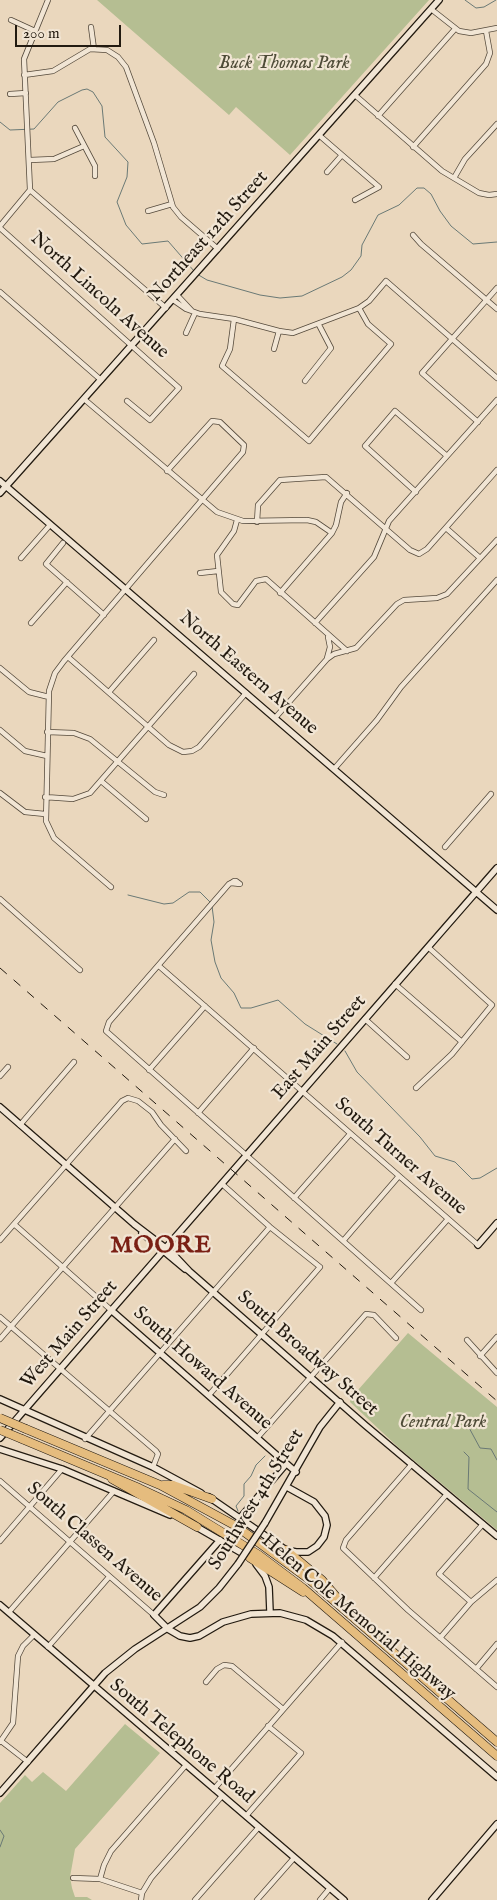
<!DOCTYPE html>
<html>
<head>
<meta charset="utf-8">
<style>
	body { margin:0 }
	#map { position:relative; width:497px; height:1900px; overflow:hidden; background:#ead7bd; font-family:"IM FELL English",serif }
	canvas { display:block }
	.scale { position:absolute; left:15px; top:25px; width:106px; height:22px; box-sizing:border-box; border:2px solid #221a10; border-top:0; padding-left:6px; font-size:15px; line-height:18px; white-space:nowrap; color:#221a10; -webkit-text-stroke:4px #f1e5d4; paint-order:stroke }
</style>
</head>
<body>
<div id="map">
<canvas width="497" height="1900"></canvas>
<div class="scale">200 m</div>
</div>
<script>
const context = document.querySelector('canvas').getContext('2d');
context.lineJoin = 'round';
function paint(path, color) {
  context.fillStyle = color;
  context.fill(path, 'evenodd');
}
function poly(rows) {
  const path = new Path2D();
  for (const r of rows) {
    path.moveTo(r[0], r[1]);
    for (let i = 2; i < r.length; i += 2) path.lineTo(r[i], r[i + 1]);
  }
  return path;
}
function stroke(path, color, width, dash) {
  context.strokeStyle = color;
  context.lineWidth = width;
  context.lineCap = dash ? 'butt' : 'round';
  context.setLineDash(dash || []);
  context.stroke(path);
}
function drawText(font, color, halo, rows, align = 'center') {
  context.font = font + ' "IM FELL English",serif';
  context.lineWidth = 4.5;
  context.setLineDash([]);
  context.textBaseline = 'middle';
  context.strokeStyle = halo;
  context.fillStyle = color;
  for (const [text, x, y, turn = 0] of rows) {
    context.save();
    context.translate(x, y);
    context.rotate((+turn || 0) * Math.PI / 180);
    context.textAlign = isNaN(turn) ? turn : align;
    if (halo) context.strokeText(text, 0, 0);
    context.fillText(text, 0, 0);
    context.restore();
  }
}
paint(poly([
	[97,0,429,0,290,155,236,107,229,115],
	[408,1333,497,1407,497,1530,399,1448,350,1402,351,1398],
	[125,1724,160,1753,75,1849,70,1877,72,1888,75,1897,87,1897,92,1900,0,1900,0,1803,25,1775,32,1782,43,1772,66,1791]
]), '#b5be92');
stroke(poly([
	[465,0,476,8,484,7,496,0],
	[0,122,10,130,34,129,58,102,82,90,87,89,93,92,102,106,105,137,128,162,127,177,117,202,126,225,142,244,168,241,194,271],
	[197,274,207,280,260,295,280,298,302,296,342,277,351,270,361,256,362,245,378,215,399,205,417,188,424,188,431,194,440,211,451,226,473,244,497,242],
	[128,895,164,904,173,903,189,892,200,892,210,902],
	[212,906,214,922,211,940,215,962,221,978,234,993,241,1008,251,1008,278,1000,305,1024,337,1044],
	[345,1051,357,1072,420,1137,435,1156,455,1162,472,1179,480,1178,497,1168],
	[467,1424,480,1448,491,1449,497,1460],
	[464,1452,469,1457,468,1489,497,1512],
	[238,1511,236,1506,244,1496,244,1484,251,1476,256,1465,265,1456],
	[0,1830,4,1836,0,1847]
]), '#6a7975', 1);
const street = poly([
	[431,9,459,31,471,33,497,28],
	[11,20,35,31],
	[91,27,94,49],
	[24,75,53,71,90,49,107,50,118,57,126,67,154,143,173,207,181,217,218,249],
	[10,94,26,93],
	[356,96,442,171,479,193,489,195,497,194],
	[378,116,455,29],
	[75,128,95,166,95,176],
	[320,136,379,187,355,200],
	[413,147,486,64,490,53,486,31],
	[30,160,54,159,84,146],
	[327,172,342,155],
	[454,178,465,159,497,124],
	[30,190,166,308],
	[148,211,172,204],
	[0,226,30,190,24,59,48,0],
	[0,228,179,388,150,420,127,401],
	[413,235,421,244,497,309],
	[0,292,101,380],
	[177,295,192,311],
	[173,300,186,309,200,314,234,319,279,331,293,333,359,308,369,301,386,281,497,378],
	[234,319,230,349,222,366,309,441,391,344,368,324,359,308],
	[186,333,195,313],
	[274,349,279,331],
	[305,381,331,348,319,325],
	[84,399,217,512,243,521,307,520,316,522,332,533],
	[478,422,422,373,497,288],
	[416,492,365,446,395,411,447,456],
	[237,520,234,531,217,555,221,592,233,604,238,605,256,581,266,579,347,651],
	[257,522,258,505,280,480,326,477,410,550,419,554,427,549,497,470],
	[446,528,480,558],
	[63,543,46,564,104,615],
	[21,558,50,525],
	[200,573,218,571],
	[280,593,332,533,336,525,341,502,347,493],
	[31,623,67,582],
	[315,623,374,557,389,521,497,400],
	[68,657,169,745,183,752,192,751,199,747,246,693],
	[327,658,330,647,328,637],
	[0,668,29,692,49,697],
	[109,692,154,640],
	[275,718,327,659,334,654,356,648,397,604,404,600,437,598,447,594,497,540],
	[0,730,25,751,47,756],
	[47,732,74,733,90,739,155,792,164,795],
	[334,769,377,720,401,687,497,580],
	[101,781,146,819],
	[0,793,25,812,45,814],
	[45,797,73,799,90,793,194,674],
	[445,847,491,794],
	[231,883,240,884,236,881,234,881,231,883,229,884,109,1022,106,1031,421,1310],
	[111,887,54,838,46,821,49,691,55,673,64,661,243,452,244,445,220,422,212,421,167,471],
	[0,899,80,970],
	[159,966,478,1245],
	[395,984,462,1042],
	[365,1019,407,1057],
	[149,1070,205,1006],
	[0,1076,8,1067],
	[416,1088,452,1054,492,1005,428,947],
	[198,1113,254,1048],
	[20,1125,74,1062],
	[294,1198,350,1134],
	[14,1224,111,1310],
	[0,1240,122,1101,128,1098,138,1101,152,1112,161,1125,186,1151],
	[343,1241,399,1176],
	[391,1283,448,1219],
	[0,1317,156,1451,158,1454,153,1467],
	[0,1339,175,1139],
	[467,1340,497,1373],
	[480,1356,497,1337],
	[209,1395,320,1267,270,1227,222,1184],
	[258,1437,366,1314,374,1315,396,1338],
	[85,1439,270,1227],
	[412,1464,346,1540,343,1548,408,1610,497,1687],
	[0,1481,154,1615],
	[0,1541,62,1469],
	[374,1578,447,1494],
	[471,1602,439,1574,483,1524],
	[9,1612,114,1491],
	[440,1638,471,1602,497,1580],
	[48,1647,109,1577],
	[476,1669,497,1644],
	[206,1682,217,1669,224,1665,232,1666,283,1709],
	[1,1741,28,1762],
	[0,1742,13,1723,18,1656,23,1646,34,1635],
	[214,1789,342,1642],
	[246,1816,301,1753,268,1726],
	[73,1878,100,1879,142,1893],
	[100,1879,104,1865,111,1851,186,1765],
	[141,1900,142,1893,151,1878,222,1796],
	[195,1900,259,1827],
	[257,1900,294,1858],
	[320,1900,330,1888]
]);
const secondary = poly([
	[0,481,497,910],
	[0,493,439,0],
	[0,1107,134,1224,172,1253,189,1271,365,1425,497,1536],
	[142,1233,185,1269],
	[478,1245,497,1223],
	[111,1310,296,1472],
	[0,1399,153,1467,201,1493],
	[0,1438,497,868],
	[0,1449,62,1469,170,1515],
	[209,1497,286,1550,296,1552,308,1552,317,1546,324,1537,327,1525,325,1516,314,1502,287,1487],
	[240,1518,286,1464],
	[265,1523,320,1427,340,1402],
	[195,1526,247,1556],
	[220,1540,154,1615,168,1629,180,1636,190,1638,199,1636,223,1622,251,1614,280,1613,306,1620,333,1636,497,1777],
	[256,1564,265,1576,269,1587,270,1612],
	[0,1605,344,1900],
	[0,1793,105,1673,135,1649,200,1607,219,1588,238,1564],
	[432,1900,497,1824]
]);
const highway = poly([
	[26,1429,160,1485,236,1526,310,1580,497,1742],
	[22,1439,139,1488,186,1510,259,1555,303,1588,497,1756],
	[112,1479,197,1527],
	[163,1485,173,1485,212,1499],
	[286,1550,322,1580,340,1601],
	[250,1558,303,1592]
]);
stroke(street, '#54493b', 6);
stroke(secondary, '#221a10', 8);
stroke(highway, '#221a10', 9);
stroke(street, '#f1e5d4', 4.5);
stroke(secondary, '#f1e5d4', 5.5);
stroke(highway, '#e5bc7e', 8);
stroke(poly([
	[0,968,497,1401]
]), '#221a10', 1, [9, 9]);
const secondaryBridge = poly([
	[238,1564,265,1523]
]);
const highwayBridge = poly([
	[0,1418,26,1429],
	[0,1430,22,1439]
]);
stroke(secondaryBridge, '#221a10', 8, []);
stroke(highwayBridge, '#221a10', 9, []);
stroke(secondaryBridge, '#f1e5d4', 5.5);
stroke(highwayBridge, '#e5bc7e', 8);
drawText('italic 19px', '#4e4b37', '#f1e5d4', [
	["Buck Thomas Park",284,64],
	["Central Park",443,1423]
]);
drawText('19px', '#221a10', '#f1e5d4', [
	["Northeast 12th Street",209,237,-48],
	["North Lincoln Avenue",99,296,42],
	["North Eastern Avenue",248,674,41],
	["East Main Street",320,1048,-49],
	["South Turner Avenue",400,1157,41],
	["West Main Street",70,1335,-49],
	["South Broadway Street",307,1354,41],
	["South Howard Avenue",202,1369,41],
	["Southwest 4th Street",257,1500,-58],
	["South Classen Avenue",94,1543,41],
	["Helen Cole Memorial Highway",358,1618,40],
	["South Telephone Road",181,1742,40]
]);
context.letterSpacing = '1px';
drawText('bold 24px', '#7a1f14', '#f1e5d4', [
	["MOORE",161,1247]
]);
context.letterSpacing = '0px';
</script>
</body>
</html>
